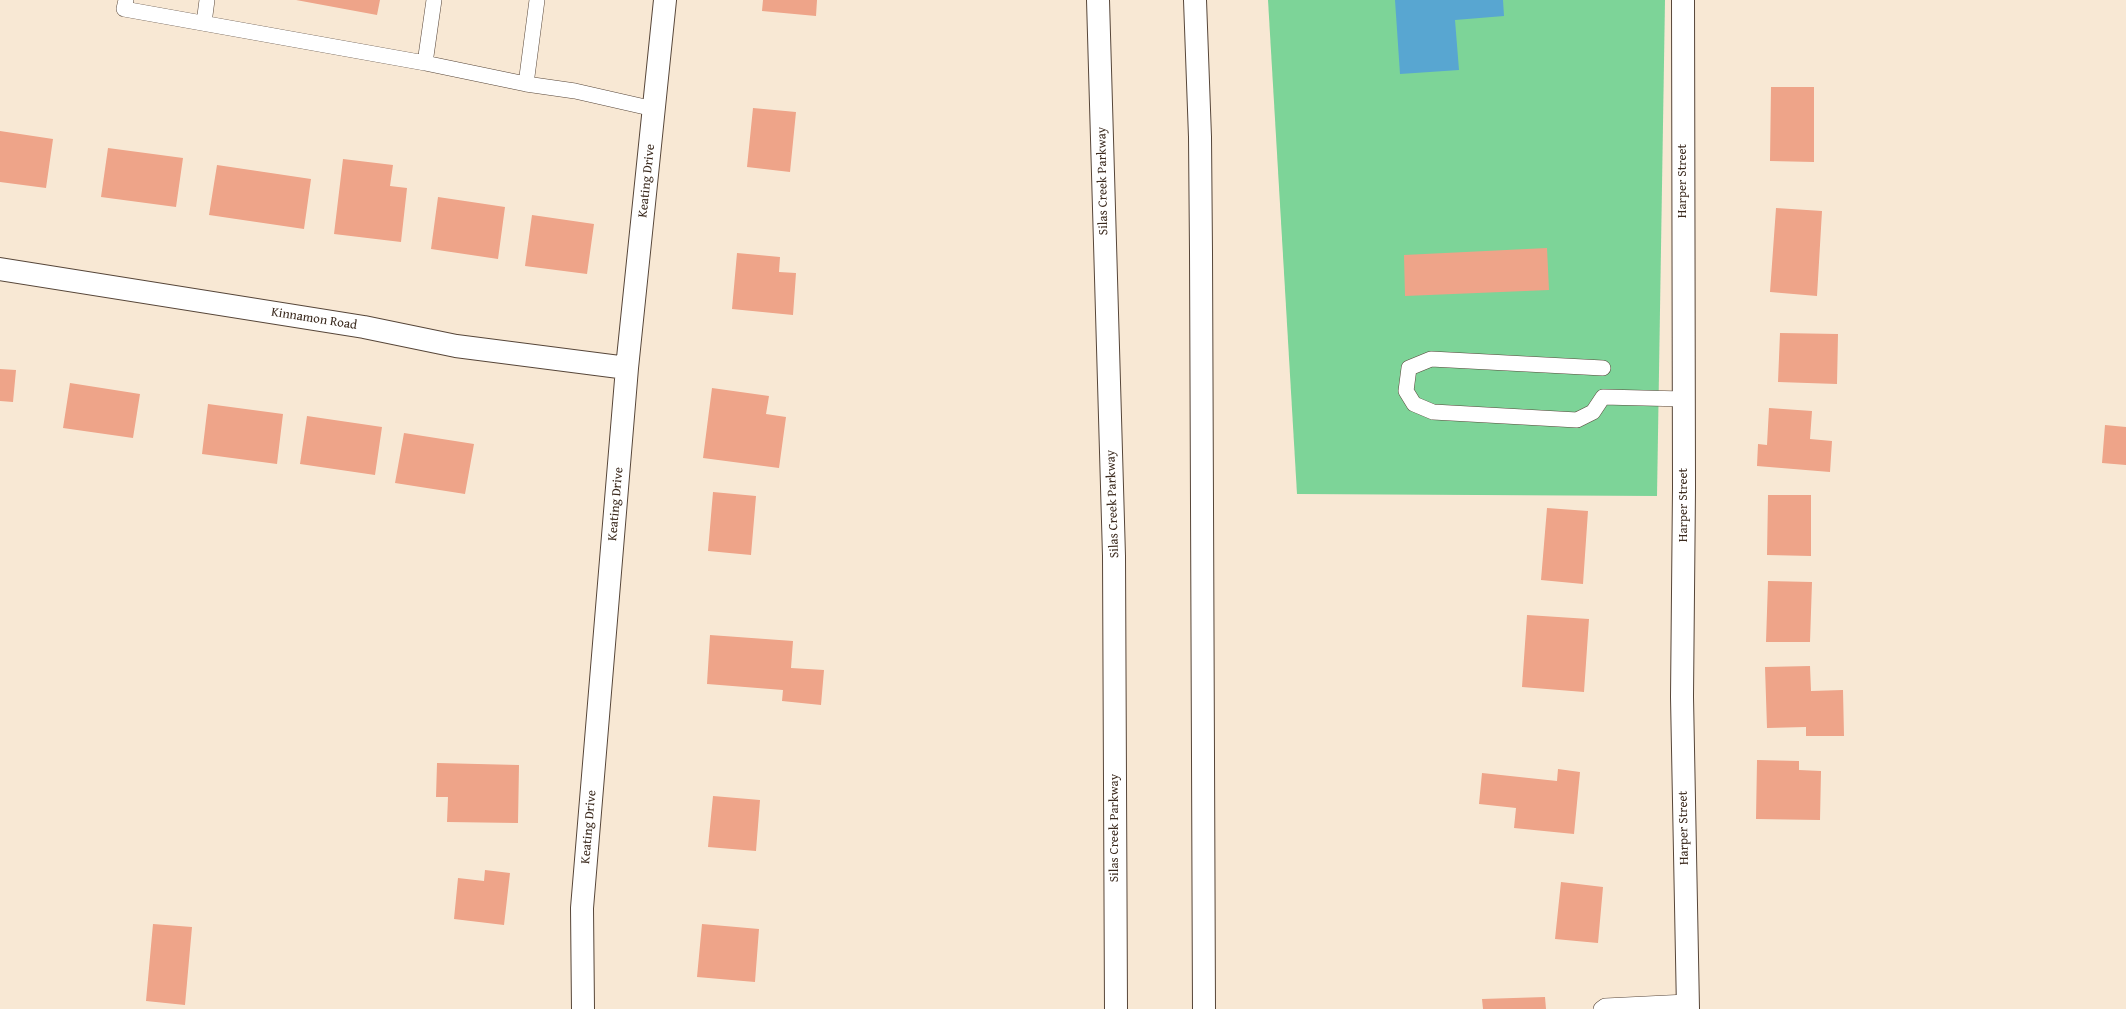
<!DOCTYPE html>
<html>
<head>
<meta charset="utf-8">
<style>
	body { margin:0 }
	canvas { display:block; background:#f8e8d4 }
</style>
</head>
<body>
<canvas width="2126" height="1009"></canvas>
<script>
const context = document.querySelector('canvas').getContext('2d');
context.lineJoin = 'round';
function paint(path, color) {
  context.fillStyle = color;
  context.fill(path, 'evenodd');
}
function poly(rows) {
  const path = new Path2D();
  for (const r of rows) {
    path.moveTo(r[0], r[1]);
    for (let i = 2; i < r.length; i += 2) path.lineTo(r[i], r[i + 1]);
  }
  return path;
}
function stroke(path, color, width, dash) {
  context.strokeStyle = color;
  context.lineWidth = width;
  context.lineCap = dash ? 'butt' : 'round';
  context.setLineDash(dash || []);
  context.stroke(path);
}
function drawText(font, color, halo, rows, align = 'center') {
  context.font = font + ' "Gentium Book Plus",serif';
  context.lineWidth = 4;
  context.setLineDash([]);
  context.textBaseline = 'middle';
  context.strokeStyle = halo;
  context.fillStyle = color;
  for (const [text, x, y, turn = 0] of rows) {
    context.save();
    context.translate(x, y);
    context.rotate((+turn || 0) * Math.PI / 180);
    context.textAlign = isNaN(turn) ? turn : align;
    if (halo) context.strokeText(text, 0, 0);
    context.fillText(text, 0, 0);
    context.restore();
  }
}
paint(poly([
	[1268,0,1665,0,1657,496,1297,494]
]), '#7dd498');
paint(poly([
	[1395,0,1503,0,1504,16,1455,20,1459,70,1400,74]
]), '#58a6d1');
paint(poly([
	[296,0,380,0,377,15],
	[763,0,817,0,816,16,762,11],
	[1771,87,1814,87,1814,162,1770,161],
	[753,108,796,112,790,172,747,167],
	[0,131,53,139,46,188,0,182],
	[108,148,183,158,176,207,101,197],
	[343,159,393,165,390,186,407,188,401,242,334,234],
	[217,165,311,179,304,229,209,215],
	[438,197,505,207,498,259,431,249],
	[1776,208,1822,211,1817,296,1770,292],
	[532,215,594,224,587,274,525,266],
	[1547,248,1549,290,1405,296,1404,255],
	[737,253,780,257,779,272,796,273,793,315,732,309],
	[1780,333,1838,334,1837,384,1778,382],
	[0,369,16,370,13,402,0,401],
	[70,383,140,394,133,438,63,428],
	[712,388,769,396,766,414,786,417,779,468,703,458],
	[208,404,283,414,277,464,202,454],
	[1769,408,1812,411,1810,439,1832,441,1830,472,1757,466,1758,444,1767,445],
	[307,416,382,427,375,475,300,464],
	[2105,425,2126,427,2126,465,2102,463],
	[404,433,474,444,465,494,395,483],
	[713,492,756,496,751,555,708,551],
	[1768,495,1811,495,1811,556,1767,555],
	[1547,508,1588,511,1583,584,1541,580],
	[1768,581,1812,582,1810,642,1766,642],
	[1527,615,1589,619,1584,692,1522,687],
	[710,635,793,641,791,668,824,670,821,705,782,701,783,690,707,684],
	[1810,666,1811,691,1843,690,1844,736,1806,736,1806,727,1767,728,1765,667],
	[1757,760,1799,761,1799,770,1821,771,1820,820,1756,819],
	[437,763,519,765,518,823,447,822,448,797,436,797],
	[1558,769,1580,772,1574,834,1514,828,1516,808,1479,804,1482,773,1557,781],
	[713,796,760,800,756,851,708,847],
	[485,870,510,873,504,925,454,919,458,878,484,881],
	[1561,882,1603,887,1598,943,1555,939],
	[153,924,192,927,185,1005,146,1001],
	[702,924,759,929,755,982,697,977],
	[1545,997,1546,1009,1483,1009,1482,999]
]), '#eea489');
const lane = poly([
	[126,0,124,9,425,63,526,84,575,91,654,109],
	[204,23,207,0],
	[425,63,434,0],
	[526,84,537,0],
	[1603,368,1431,359,1409,368,1406,391,1414,404,1433,412,1577,420,1593,412,1603,397,1684,399],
	[1601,1009,1605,1006,1687,1002]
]);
const street = poly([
	[1683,0,1684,488,1682,697,1688,1009],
	[0,269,364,327,456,346,627,368],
	[583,1009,582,908,627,368,665,0]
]);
const primary = poly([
	[1098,0,1114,556,1116,1009],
	[1195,0,1200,137,1201,252,1204,1009]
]);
stroke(lane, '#574639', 16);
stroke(street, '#574639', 24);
stroke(primary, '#574639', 24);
stroke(lane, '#fff', 15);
stroke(street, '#fff', 22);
stroke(primary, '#fff', 22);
drawText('13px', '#3b2a1e', '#fff', [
	["Keating Drive",647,181,-84],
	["Silas Creek Parkway",1103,181,-91],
	["Harper Street",1683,181,-90],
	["Kinnamon Road",314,319,9],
	["Keating Drive",616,504,-85],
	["Silas Creek Parkway",1113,504,-92],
	["Harper Street",1684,505,-90],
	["Keating Drive",589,827,-85],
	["Silas Creek Parkway",1115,828,-90],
	["Harper Street",1684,828,-91]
]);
</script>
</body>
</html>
